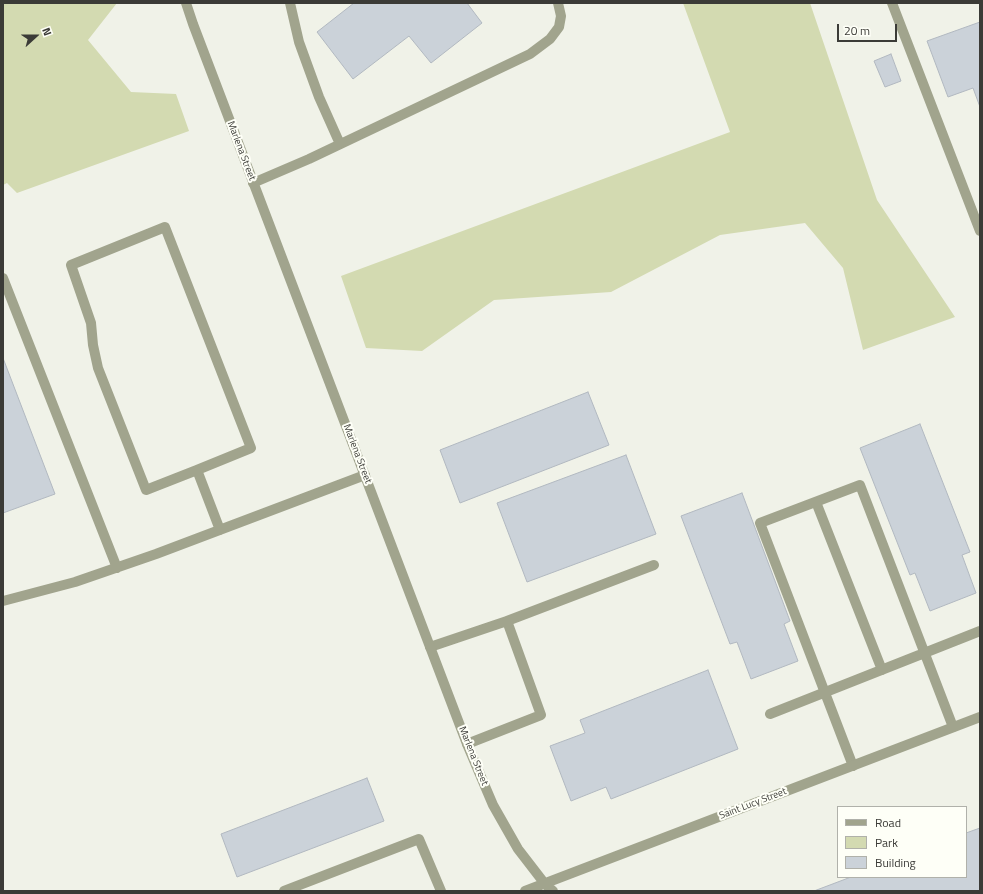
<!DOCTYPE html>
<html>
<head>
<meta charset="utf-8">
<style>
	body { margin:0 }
	#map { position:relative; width:983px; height:894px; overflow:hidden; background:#f0f2e8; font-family:"Titillium Web",sans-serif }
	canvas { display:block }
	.frame { position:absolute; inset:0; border:4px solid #3b3b37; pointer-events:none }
	.legend { position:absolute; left:837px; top:806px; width:130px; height:72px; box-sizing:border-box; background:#fefff7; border:1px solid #b0b1aa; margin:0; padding:5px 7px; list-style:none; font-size:12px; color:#3b3b37 }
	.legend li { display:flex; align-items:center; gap:8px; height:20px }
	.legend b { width:20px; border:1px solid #b0b1aa }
	.north { position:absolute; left:16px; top:16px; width:40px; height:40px; -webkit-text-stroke:3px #fefff7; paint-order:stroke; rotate:69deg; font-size:11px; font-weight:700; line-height:16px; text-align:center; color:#3b3b37 }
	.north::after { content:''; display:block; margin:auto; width:14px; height:18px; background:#3b3b37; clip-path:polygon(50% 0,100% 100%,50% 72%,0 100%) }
	.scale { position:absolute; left:837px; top:24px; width:60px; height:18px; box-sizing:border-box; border:2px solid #3b3b37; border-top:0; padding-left:5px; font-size:12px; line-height:14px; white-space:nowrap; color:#3b3b37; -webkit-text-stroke:3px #fefff7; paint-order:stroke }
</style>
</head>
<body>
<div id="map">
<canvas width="983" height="894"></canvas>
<div class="frame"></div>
<ul class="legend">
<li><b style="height:5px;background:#a1a48d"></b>Road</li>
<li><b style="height:11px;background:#d3dab1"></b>Park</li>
<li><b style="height:11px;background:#cbd2d9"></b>Building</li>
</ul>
<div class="north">N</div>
<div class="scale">20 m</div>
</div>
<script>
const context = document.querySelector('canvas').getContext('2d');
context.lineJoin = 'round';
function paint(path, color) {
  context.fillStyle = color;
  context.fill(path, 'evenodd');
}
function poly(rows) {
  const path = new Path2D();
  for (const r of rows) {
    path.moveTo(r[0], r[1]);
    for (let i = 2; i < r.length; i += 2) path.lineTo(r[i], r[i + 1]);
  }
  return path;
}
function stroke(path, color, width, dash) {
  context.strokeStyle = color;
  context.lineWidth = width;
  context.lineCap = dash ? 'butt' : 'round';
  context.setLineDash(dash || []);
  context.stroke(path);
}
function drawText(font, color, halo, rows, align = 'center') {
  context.font = font + ' "Titillium Web",sans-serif';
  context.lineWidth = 4;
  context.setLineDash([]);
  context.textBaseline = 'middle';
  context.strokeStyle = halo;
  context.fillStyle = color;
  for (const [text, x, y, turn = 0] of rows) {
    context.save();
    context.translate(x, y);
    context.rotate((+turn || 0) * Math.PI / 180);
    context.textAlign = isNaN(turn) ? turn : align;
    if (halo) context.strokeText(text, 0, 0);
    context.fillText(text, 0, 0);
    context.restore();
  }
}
paint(poly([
	[3,3,117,3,88,40,131,92,176,94,189,131,17,193,7,183,3,185],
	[683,3,810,3,877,200,955,317,863,350,843,268,805,223,720,235,611,292,494,300,422,351,366,348,341,276,730,132]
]), '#d3dab1');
const building = poly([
	[354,3,467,3,482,23,431,63,409,36,353,79,317,32,354,3],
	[980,22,980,107,973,88,948,97,927,41,980,22],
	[891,54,901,81,885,87,874,61,891,54],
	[3,358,55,494,3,513,3,358],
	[588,392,609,445,460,503,440,450,588,392],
	[920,424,970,552,962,555,976,593,930,611,915,573,910,575,860,448,920,424],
	[626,455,656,534,527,582,497,503,626,455],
	[742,493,790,621,784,624,798,661,751,679,737,642,730,644,681,516,742,493],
	[708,670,738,749,611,799,606,787,571,801,550,746,585,733,580,720,708,670],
	[367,778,384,821,237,877,221,834,367,778],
	[980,828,980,891,814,891,851,877,966,877,966,833,980,828]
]);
paint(building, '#cbd2d9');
stroke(building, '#b1b8c0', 1);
stroke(poly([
	[290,3,299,42,319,97,340,144],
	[892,3,980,231],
	[253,183,309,159,530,54,550,39,559,27,561,16,558,3],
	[3,278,117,568],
	[197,470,251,448,165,227,71,265,91,323,93,345,98,368,146,490,197,470,220,530],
	[816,502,882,670],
	[3,601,75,582,156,554,365,475],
	[430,647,507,621],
	[770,714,980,631],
	[467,744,541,715,507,621,654,565],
	[853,766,760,523,860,485,953,727],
	[284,891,419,839,441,891]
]), '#a1a48d', 10);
stroke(poly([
	[186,3,193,24,467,744,493,805,518,849,545,884,553,891],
	[525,891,980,717]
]), '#a1a48d', 10);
drawText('10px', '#3b3b37', '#fefff7', [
	["Marlena Street",241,151,69],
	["Marlena Street",357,454,69],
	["Marlena Street",473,756,68],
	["Saint Lucy Street",753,804,-21]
]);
</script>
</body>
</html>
